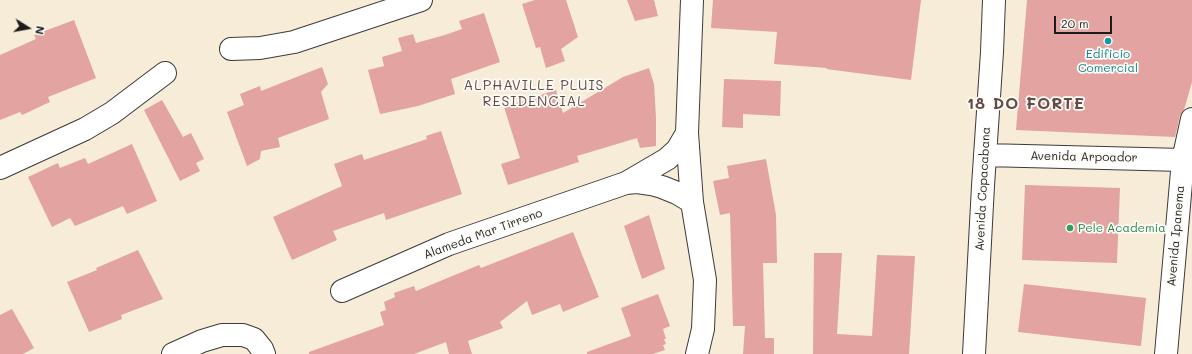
<!DOCTYPE html>
<html>
<head>
<meta charset="utf-8">
<style>
	body { margin:0 }
	#map { position:relative; width:1192px; height:354px; overflow:hidden; background:#f7ecd8; font-family:Mali,sans-serif }
	canvas { display:block }
	.north { position:absolute; left:8px; top:8px; width:40px; height:40px; -webkit-text-stroke:3px #fdfcf7; paint-order:stroke; rotate:101deg; font-size:11px; font-weight:700; line-height:16px; text-align:center; color:#1c1c1c }
	.north::after { content:''; display:block; margin:auto; width:14px; height:18px; background:#1c1c1c; clip-path:polygon(50% 0,100% 100%,50% 72%,0 100%) }
	.scale { position:absolute; left:1054px; top:16px; width:58px; height:18px; box-sizing:border-box; border:2px solid #1c1c1c; border-top:0; padding-left:5px; font-size:12px; line-height:14px; white-space:nowrap; color:#1c1c1c; -webkit-text-stroke:3px #fdfcf7; paint-order:stroke }
</style>
</head>
<body>
<div id="map">
<canvas width="1192" height="354"></canvas>
<div class="north">N</div>
<div class="scale">20 m</div>
</div>
<script>
const context = document.querySelector('canvas').getContext('2d');
context.lineJoin = 'round';
function paint(path, color) {
  context.fillStyle = color;
  context.fill(path, 'evenodd');
}
function poly(rows) {
  const path = new Path2D();
  for (const r of rows) {
    path.moveTo(r[0], r[1]);
    for (let i = 2; i < r.length; i += 2) path.lineTo(r[i], r[i + 1]);
  }
  return path;
}
function stroke(path, color, width, dash) {
  context.strokeStyle = color;
  context.lineWidth = width;
  context.lineCap = dash ? 'butt' : 'round';
  context.setLineDash(dash || []);
  context.stroke(path);
}
function drawText(font, color, halo, rows, align = 'center') {
  context.font = font + ' Mali,sans-serif';
  context.lineWidth = 3.5;
  context.setLineDash([]);
  context.textBaseline = 'middle';
  context.strokeStyle = halo;
  context.fillStyle = color;
  for (const [text, x, y, turn = 0] of rows) {
    context.save();
    context.translate(x, y);
    context.rotate((+turn || 0) * Math.PI / 180);
    context.textAlign = isNaN(turn) ? turn : align;
    if (halo) context.strokeText(text, 0, 0);
    context.fillText(text, 0, 0);
    context.restore();
  }
}
paint(poly([
	[535,0,566,0,578,37,561,49,565,61,546,68,540,47,536,48,522,4],
	[627,0,654,0,658,16,635,21],
	[713,0,921,0,911,80,826,69,827,68,774,64,777,32,711,28],
	[1027,0,1192,0,1192,82,1184,110,1180,116,1175,137,1016,130],
	[484,13,500,62,451,79,455,94,418,106,380,114,368,70,384,66,382,57,402,51,398,38,413,34,416,43,445,35,462,29,459,21],
	[74,20,96,78,48,97,50,102,22,115,20,112,0,120,0,55,36,39,34,35],
	[322,67,328,84,321,92,329,119,278,138,280,147,261,151,260,159,247,166,227,112,244,105,240,94,260,86,261,91],
	[649,68,654,84,656,118,656,146,640,148,637,138,577,156,579,162,508,185,501,164,520,158,504,107,556,90,563,113,623,77],
	[724,79,781,81,780,116,743,114,743,128,722,127],
	[162,100,183,137,191,133,204,159,196,163,200,171,180,181,144,110],
	[441,131,462,194,386,220,384,213,333,231,337,240,292,260,273,217,342,186,334,164,362,154,364,160,427,139,426,136],
	[132,144,157,201,127,214,123,206,75,226,70,218,52,227,28,177,58,163,60,168,85,158,88,164],
	[766,159,776,215,777,263,763,263,765,338,774,338,774,354,743,354,745,326,733,326,730,213,720,215,713,181,729,178,727,166],
	[1025,185,1120,188,1117,263,1022,260],
	[649,215,665,269,642,279,624,226],
	[573,232,599,297,563,312,560,304,532,315,527,301,500,322,503,328,468,341,472,354,449,354,446,342,414,354,309,354,309,352,384,325,380,312,386,310,384,302,395,297,394,293,414,286,416,291,479,265,481,268],
	[138,250,163,299,121,315,122,319,89,332,67,282,97,270,96,268],
	[814,253,842,253,837,334,872,336,877,255,915,256,909,354,813,354],
	[1024,284,1146,298,1141,346,1018,332],
	[658,294,670,326,663,329,666,339,664,339,666,344,663,345,665,350,653,354,587,354,587,352,631,336,621,308],
	[12,309,34,348,23,354,0,354,0,315]
]), '#e3a3a0');
const minor = poly([
	[692,0,687,133,692,202,705,280,703,329,697,354],
	[231,49,260,48,294,42,421,0],
	[985,155,1183,160],
	[0,168,85,129,112,113,165,73],
	[626,183,637,182,651,184,662,187,677,193,692,202],
	[342,291,449,244,626,183,667,159,677,150,687,133],
	[173,354,202,341,222,335,243,335,254,339,262,349,264,354],
	[974,354,983,186,992,52,994,0],
	[1166,354,1183,160,1192,119]
]);
stroke(minor, '#3d3b38', 24);
stroke(minor, '#fff', 22);
for (const [x, y, r, color] of [
	[1108,41,4,"#0f9aa8"],
	[1070,228,4,"#2e9e5b"]
]) {
  const dot = new Path2D();
  dot.arc(x, y, r, 0, 2 * Math.PI);
  context.fillStyle = color;
  context.fill(dot);
  stroke(dot, '#fdfcf7', 1.5);
}
drawText('12px', '#0d838f', '#fdfcf7', [
	["Edificio",1108,54],
	["Comercial",1108,68]
]);
drawText('12px', '#1c1c1c', '#fdfcf7', [
	["Avenida Arpoador",1084,157,1],
	["Avenida Copacabana",983,189,-87],
	["Alameda Mar Tirreno",483,234,-20],
	["Avenida Ipanema",1176,236,-85]
]);
drawText('12px', '#27864d', '#fdfcf7', [
	["Pele Academia",1078,228]
], 'left');
context.letterSpacing = '1px';
drawText('14px', '#624b4a', '#fdfcf7', [
	["ALPHAVILLE PLUIS",534,86],
	["RESIDENCIAL",534,102]
]);
context.letterSpacing = '0px';
context.letterSpacing = '1px';
drawText('bold 16px', '#624b4a', '#fdfcf7', [
	["18 DO FORTE",1026,104]
]);
context.letterSpacing = '0px';
</script>
</body>
</html>
